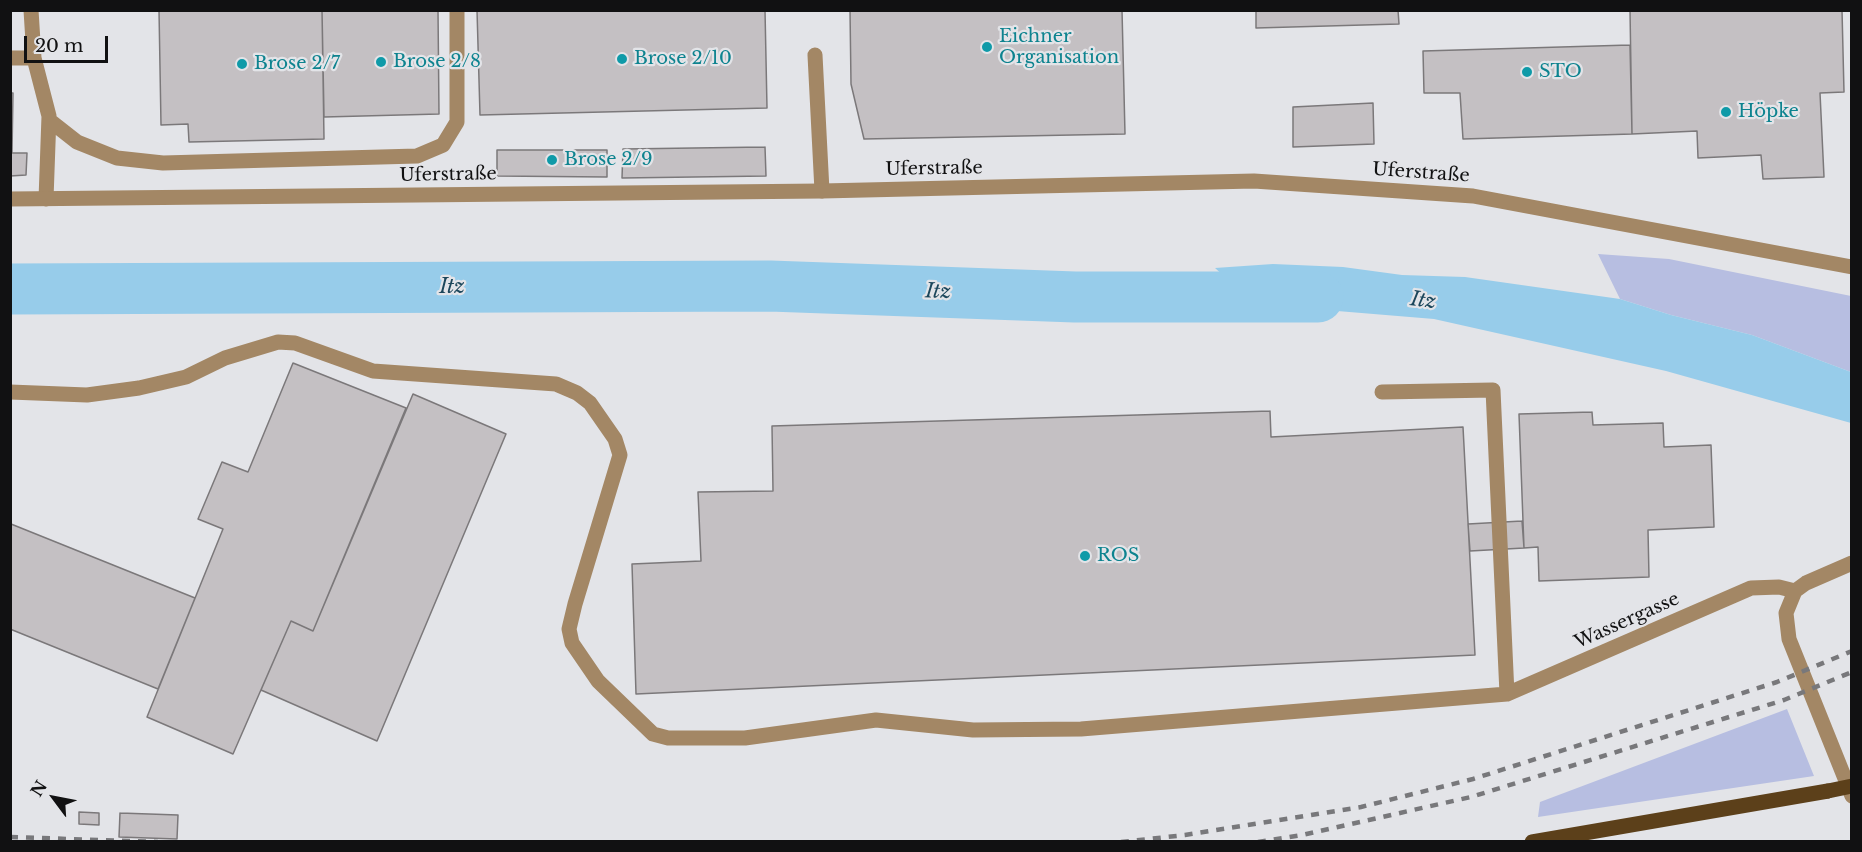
<!DOCTYPE html>
<html>
<head>
<meta charset="utf-8">
<style>
	body { margin:0 }
	#map { position:relative; width:1862px; height:852px; overflow:hidden; background:#e3e4e8; font-family:"Libre Baskerville",serif }
	canvas { display:block }
	.frame { position:absolute; inset:0; border:12px solid #111112; pointer-events:none }
	.north { position:absolute; left:24px; top:768px; width:60px; height:60px; -webkit-text-stroke:4px #e3e4e8; paint-order:stroke; rotate:302deg; font-size:16px; font-weight:700; line-height:24px; text-align:center; color:#111112 }
	.north::after { content:''; display:block; margin:auto; width:21px; height:27px; background:#111112; clip-path:polygon(50% 0,100% 100%,50% 72%,0 100%) }
	.scale { position:absolute; left:24px; top:36px; width:84px; height:27px; box-sizing:border-box; border:3px solid #111112; border-top:0; padding-left:8px; font-size:18px; line-height:21px; white-space:nowrap; color:#111112; -webkit-text-stroke:4px #e3e4e8; paint-order:stroke }
</style>
</head>
<body>
<div id="map">
<canvas width="1862" height="852"></canvas>
<div class="frame"></div>
<div class="north">N</div>
<div class="scale">20 m</div>
</div>
<script>
const context = document.querySelector('canvas').getContext('2d');
context.lineJoin = 'round';
function paint(path, color) {
  context.fillStyle = color;
  context.fill(path, 'evenodd');
}
function poly(rows) {
  const path = new Path2D();
  for (const r of rows) {
    path.moveTo(r[0], r[1]);
    for (let i = 2; i < r.length; i += 2) path.lineTo(r[i], r[i + 1]);
  }
  return path;
}
function stroke(path, color, width, dash) {
  context.strokeStyle = color;
  context.lineWidth = width;
  context.lineCap = dash ? 'butt' : 'round';
  context.setLineDash(dash || []);
  context.stroke(path);
}
function drawText(font, color, halo, rows, align = 'center') {
  context.font = font + ' "Libre Baskerville",serif';
  context.lineWidth = 4.5;
  context.setLineDash([]);
  context.textBaseline = 'middle';
  context.strokeStyle = halo;
  context.fillStyle = color;
  for (const [text, x, y, turn = 0] of rows) {
    context.save();
    context.translate(x, y);
    context.rotate((+turn || 0) * Math.PI / 180);
    context.textAlign = isNaN(turn) ? turn : align;
    if (halo) context.strokeText(text, 0, 0);
    context.fillText(text, 0, 0);
    context.restore();
  }
}
paint(poly([
	[1598,254,1669,259,1851,296,1851,372,1752,335,1671,315,1620,299],
	[1787,709,1814,776,1538,817,1540,802]
]), '#b7bee1');
paint(poly([
	[1273,264,1343,267,1402,275,1465,277,1620,299,1671,315,1752,335,1851,372,1851,423,1666,371,1434,319,1301,308,1266,314,1215,268]
]), '#97ccea');
stroke(poly([
	[10,289,770,286,1075,297,1318,297]
]), '#97ccea', 51);
const building = poly([
	[159,10,322,10,324,139,189,142,188,124,161,125,159,10],
	[322,10,438,10,439,114,324,117,322,10],
	[477,10,765,10,767,108,480,115,477,10],
	[850,10,1122,10,1125,134,864,139,851,84,850,10],
	[1256,10,1398,10,1399,24,1256,28,1256,10],
	[1630,10,1842,10,1844,92,1820,93,1824,177,1763,179,1761,155,1698,158,1697,131,1632,134,1630,10],
	[1630,45,1632,134,1463,139,1460,93,1424,93,1423,51,1630,45],
	[10,93,13,93,12,153,27,153,26,175,10,176,10,93],
	[1373,103,1374,144,1293,147,1293,107,1373,103],
	[765,147,766,176,622,178,623,149,765,147],
	[497,150,607,150,607,177,497,176,497,150],
	[293,363,406,408,313,631,291,621,233,754,147,717,223,529,198,519,222,462,248,472,293,363],
	[413,394,506,434,377,741,261,690,291,621,313,631,413,394],
	[1270,411,1271,437,1463,427,1475,655,636,694,632,564,701,561,698,492,773,491,772,426,1270,411],
	[1592,412,1593,425,1663,423,1664,447,1711,445,1714,527,1648,530,1649,577,1539,581,1538,547,1524,548,1519,414,1592,412],
	[1522,521,1524,548,1470,551,1468,524,1522,521],
	[11,524,195,598,158,689,10,629,11,524],
	[79,812,99,813,99,825,79,824,79,812],
	[120,813,178,815,177,839,119,837,120,813]
]);
paint(building, '#c4c0c3');
stroke(building, '#7b787a', 1.5);
stroke(poly([
	[31,10,34,58,49,116,46,199],
	[815,55,822,191],
	[10,58,34,58],
	[49,120,77,142,117,158,163,163,417,156,443,145,457,122,457,10],
	[10,392,87,395,139,388,186,377,225,358,278,342,295,343,373,371,556,384,577,393,590,403,615,439,620,455,575,604,569,629,572,643,598,681,653,734,668,738,745,738,876,720,973,730,1081,729,1507,694,1751,588,1779,587,1795,591],
	[1382,392,1493,390,1507,694]
]), '#a38765', 15);
stroke(poly([
	[10,199,822,191,1254,181,1473,196,1852,267],
	[1852,563,1806,583,1795,591,1786,613,1789,639,1852,796]
]), '#a38765', 15);
stroke(poly([
	[1532,842,1828,791]
]), '#5c401a', 15);
stroke(poly([
	[10,837,158,842],
	[1121,842,1185,835,1361,807,1473,779,1777,682,1852,651],
	[1258,842,1302,835,1471,797,1784,700,1852,672]
]), '#78787b', 4.5, [8, 8]);
stroke(poly([
	[1828,791,1852,786]
]), '#5c401a', 15);
for (const [x, y, r, color] of [
	[987,47,6,"#0f9aa8"],
	[622,59,6,"#0f9aa8"],
	[381,62,6,"#0f9aa8"],
	[242,64,6,"#0f9aa8"],
	[1527,72,6,"#0f9aa8"],
	[1726,112,6,"#0f9aa8"],
	[552,160,6,"#0f9aa8"],
	[1085,556,6,"#0f9aa8"]
]) {
  const dot = new Path2D();
  dot.arc(x, y, r, 0, 2 * Math.PI);
  context.fillStyle = color;
  context.fill(dot);
  stroke(dot, '#e3e4e8', 2);
}
drawText('18px', '#0d838f', '#e3e4e8', [
	["Eichner",999,37],
	["Organisation",999,58],
	["Brose 2/10",634,59],
	["Brose 2/8",393,62],
	["Brose 2/7",254,64],
	["STO",1539,72],
	["Höpke",1738,112],
	["Brose 2/9",564,160],
	["ROS",1097,556]
], 'left');
drawText('18px', '#111112', '#e3e4e8', [
	["Uferstraße",934,169,-1],
	["Uferstraße",1421,173,4],
	["Uferstraße",448,175,-1],
	["Wassergasse",1627,621,-24]
]);
drawText('italic 20px', '#1b465b', '#e3e4e8', [
	["Itz",452,287],
	["Itz",938,292,2],
	["Itz",1423,301,7]
]);
</script>
</body>
</html>
